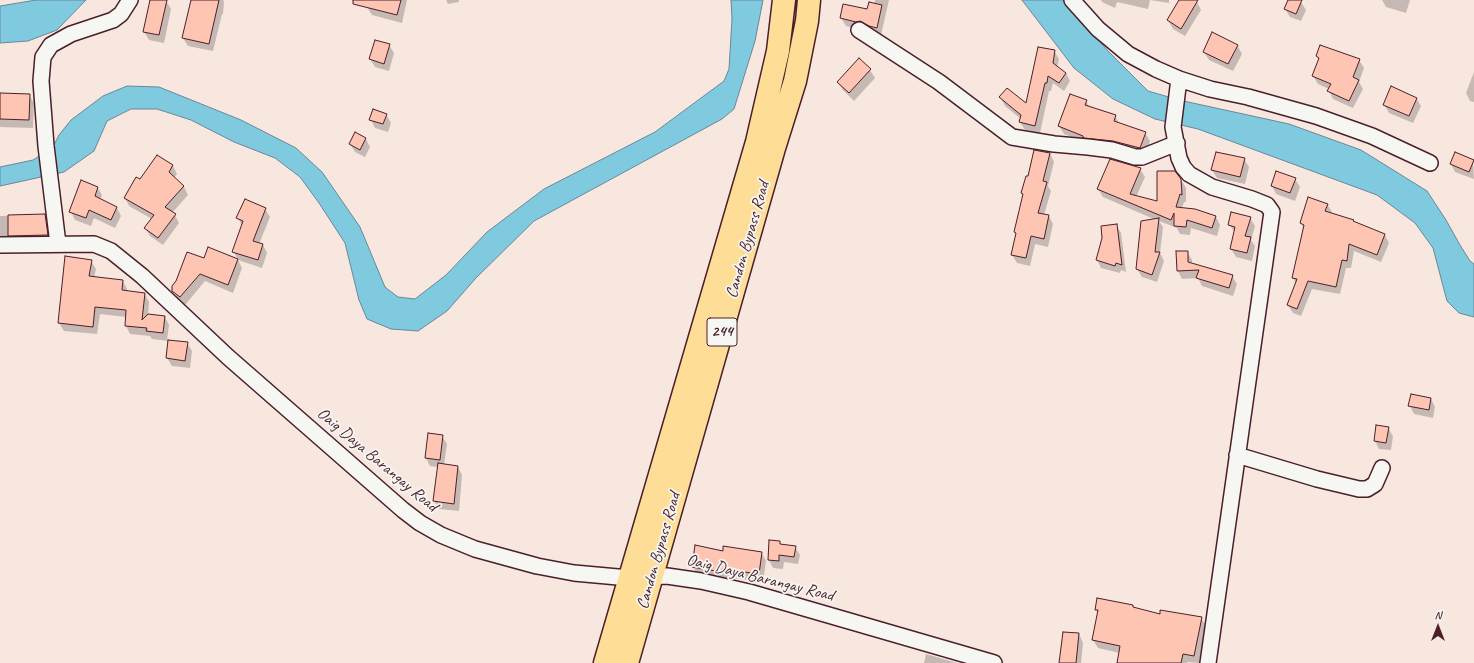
<!DOCTYPE html>
<html>
<head>
<meta charset="utf-8">
<style>
	body { margin:0 }
	#map { position:relative; width:1474px; height:663px; overflow:hidden; background:#f8e7df; font-family:Caveat,sans-serif }
	canvas { display:block }
	.north { position:absolute; left:1418px; top:607px; width:40px; height:40px; -webkit-text-stroke:3px #f6f6f2; paint-order:stroke; rotate:0deg; font-size:11px; font-weight:700; line-height:16px; text-align:center; color:#4a1f2b }
	.north::after { content:''; display:block; margin:auto; width:14px; height:18px; background:#4a1f2b; clip-path:polygon(50% 0,100% 100%,50% 72%,0 100%) }
</style>
</head>
<body>
<div id="map">
<canvas width="1474" height="663"></canvas>
<div class="north">N</div>
</div>
<script>
const context = document.querySelector('canvas').getContext('2d');
context.lineJoin = 'round';
function paint(path, color) {
  context.fillStyle = color;
  context.fill(path, 'evenodd');
}
function poly(rows) {
  const path = new Path2D();
  for (const r of rows) {
    path.moveTo(r[0], r[1]);
    for (let i = 2; i < r.length; i += 2) path.lineTo(r[i], r[i + 1]);
  }
  return path;
}
function stroke(path, color, width, dash) {
  context.strokeStyle = color;
  context.lineWidth = width;
  context.lineCap = dash ? 'butt' : 'round';
  context.setLineDash(dash || []);
  context.stroke(path);
}
function drawText(font, color, halo, rows, align = 'center') {
  context.font = font + ' Caveat,sans-serif';
  context.lineWidth = 3.5;
  context.setLineDash([]);
  context.textBaseline = 'middle';
  context.strokeStyle = halo;
  context.fillStyle = color;
  for (const [text, x, y, turn = 0] of rows) {
    context.save();
    context.translate(x, y);
    context.rotate((+turn || 0) * Math.PI / 180);
    context.textAlign = isNaN(turn) ? turn : align;
    if (halo) context.strokeText(text, 0, 0);
    context.fillText(text, 0, 0);
    context.restore();
  }
}
const water = poly([
	[36,0,86,0,57,30,28,41,0,43,0,6,36,0],
	[731,0,763,0,755,41,734,109,722,119,534,221,476,278,447,311,418,331,391,329,367,319,359,300,345,243,319,203,300,177,275,158,234,142,191,120,157,109,131,109,107,121,94,151,64,172,0,186,0,167,33,160,53,147,59,135,71,120,103,96,127,86,159,87,241,120,296,148,322,172,360,227,385,287,398,297,415,299,446,275,487,232,544,189,655,132,724,81,729,69,732,19,731,0],
	[1022,0,1064,0,1107,50,1148,91,1179,100,1289,124,1361,150,1427,191,1446,220,1460,245,1470,261,1474,264,1474,317,1459,313,1447,301,1433,248,1415,223,1377,195,1198,129,1155,119,1113,99,1074,68,1022,0]
]);
paint(water, '#80cae0');
stroke(water, '#6a8698', 1);
paint(poly([
	[151,0,166,1,171,9,164,43,149,40,144,32],
	[192,0,223,0,224,2,223,14,222,14,213,51,188,46,183,38],
	[369,0,407,0,402,23,372,15,367,7],
	[446,0,459,0,459,2,448,4],
	[875,0,889,0,881,35,846,26,841,18,868,10,874,4],
	[1101,0,1169,0,1169,3,1150,0,1148,9,1117,2,1115,8,1102,2],
	[1181,0,1194,0,1197,2,1201,10,1185,36,1173,29,1168,20],
	[1289,0,1297,0,1301,2,1306,10,1301,21,1290,17,1285,9],
	[1382,0,1410,0,1406,13,1386,7],
	[389,45,394,53,389,71,375,67,370,59],
	[1237,45,1242,54,1233,71,1209,60,1204,52],
	[1054,51,1059,59,1057,68,1066,73,1070,81,1064,91,1053,83,1051,91,1049,91,1040,133,1025,130,1020,122,1021,119,1005,106,1000,97,1026,105],
	[1317,56,1359,60,1364,68,1359,82,1363,89,1353,108,1333,99,1329,91,1329,89,1318,84,1313,76,1319,61],
	[870,70,875,78,854,101,843,90,838,82],
	[1474,72,1474,102,1470,101,1466,93],
	[0,94,29,95,34,103,33,128,0,127],
	[1416,98,1421,106,1413,123,1389,113,1384,104],
	[1086,101,1090,108,1115,116,1120,125,1145,133,1150,141,1145,156,1087,143,1064,134,1059,126],
	[386,114,391,123,388,132,375,128,371,120],
	[366,139,370,147,365,157,355,152,350,144],
	[1050,153,1054,162,1048,186,1051,191,1044,215,1049,216,1053,224,1048,247,1035,244,1030,266,1017,263,1012,255,1016,234,1015,232,1024,196,1022,193],
	[1216,153,1244,159,1249,167,1245,184,1217,178,1212,170],
	[157,156,173,166,177,174,174,178,184,187,188,195,172,213,175,215,179,223,163,245,150,236,145,228,152,219,129,206,125,198,141,181],
	[1473,161,1474,179,1455,172,1451,164],
	[1140,169,1145,177,1136,197,1158,203,1181,180,1186,188,1186,202,1184,202,1182,208,1216,217,1220,225,1217,236,1191,228,1190,235,1180,234,1177,228,1159,221,1163,227,1160,253,1164,261,1157,282,1142,277,1137,269,1156,220,1103,197,1098,189],
	[1295,179,1300,187,1295,201,1276,194,1272,186],
	[97,187,102,195,100,200,117,208,121,216,115,228,94,218,91,226,75,220,71,212],
	[1327,204,1332,212,1331,214,1353,221,1354,223,1385,235,1389,243,1381,262,1354,251,1351,268,1346,268,1340,294,1312,289,1301,316,1293,313,1288,305,1296,284,1293,278,1304,229,1301,223],
	[265,209,270,217,259,244,263,245,267,253,262,268,238,260,234,252,242,226,238,218],
	[45,215,49,224,52,243,0,243,0,216],
	[1250,218,1255,226,1251,240,1255,246,1252,261,1236,257,1231,249,1235,233,1229,224],
	[1116,225,1121,233,1126,272,1121,270,1120,273,1101,268,1097,260],
	[208,249,238,260,242,268,233,293,205,281,185,305,178,299,173,290,204,259],
	[1187,252,1192,260,1192,264,1232,276,1237,284,1233,296,1202,286,1198,278,1182,279,1178,271],
	[91,261,96,269,94,278,123,281,127,289,127,292,145,294,149,302,148,315,165,317,169,325,167,340,187,343,192,351,190,368,172,366,167,358,169,341,152,339,150,336,130,334,126,326,126,317,100,314,97,334,64,331,59,323],
	[1431,399,1435,407,1433,418,1414,414,1410,406],
	[1388,428,1393,436,1391,450,1379,449,1375,441],
	[442,436,447,444,444,465,458,467,462,475,459,511,439,509,434,501,438,467,430,466,426,458],
	[780,542,781,545,795,547,800,555,798,564,784,562,783,569,773,568,769,560],
	[724,552,761,552,766,561,763,582,727,577,726,580,697,575,693,566],
	[1132,606,1134,608,1160,616,1201,618,1206,626,1199,663,1188,662,1187,663,1118,663,1120,653,1098,648,1093,640,1099,614,1096,610],
	[1079,634,1083,643,1081,663,1060,663],
	[926,654,957,663,924,663]
]), '#0003');
const building = poly([
	[150,0,167,0,159,35,143,32,150,0],
	[191,0,219,0,209,44,182,38,191,0],
	[353,0,401,0,397,15,353,4,353,0],
	[1179,0,1198,0,1181,29,1167,20,1179,0],
	[1288,0,1302,0,1296,14,1284,9,1288,0],
	[869,2,882,5,877,28,869,26,860,21,856,22,840,18,843,4,867,9,869,2],
	[1212,32,1238,45,1228,64,1203,52,1212,32],
	[375,40,390,44,384,64,369,59,375,40],
	[1320,45,1360,59,1353,77,1359,80,1349,101,1327,91,1331,84,1312,76,1319,58,1316,56,1320,45],
	[1038,47,1055,50,1053,63,1066,73,1059,83,1048,76,1047,83,1045,83,1035,126,1019,122,1021,115,999,97,1007,88,1026,103,1038,47],
	[859,58,871,69,849,93,837,82,859,58],
	[1391,86,1417,98,1409,116,1383,105,1391,86],
	[0,93,30,94,29,120,0,119,0,93],
	[1070,94,1087,100,1085,105,1116,115,1114,121,1146,132,1140,148,1113,141,1083,138,1083,136,1058,126,1070,94],
	[373,109,387,114,383,124,369,120,373,109],
	[355,132,366,138,360,150,349,144,355,132],
	[1034,150,1050,153,1043,181,1047,182,1038,213,1049,215,1044,239,1031,236,1026,258,1011,255,1016,233,1014,232,1023,194,1021,193,1026,176,1028,176,1034,150],
	[1216,152,1245,158,1240,177,1211,170,1216,152],
	[1455,152,1474,160,1469,172,1450,164,1455,152],
	[157,155,173,165,169,172,184,186,165,207,176,214,158,238,144,228,154,215,124,198,136,177,140,179,157,155],
	[1110,159,1141,168,1130,194,1157,201,1157,171,1175,171,1181,179,1182,195,1180,194,1176,207,1195,209,1216,216,1212,228,1187,220,1186,227,1174,226,1174,213,1171,220,1097,189,1110,159],
	[1276,171,1296,178,1290,193,1271,186,1276,171],
	[81,180,98,187,95,196,117,207,111,220,89,210,86,218,69,212,81,180],
	[1308,197,1328,204,1325,211,1354,220,1353,221,1385,234,1377,255,1349,244,1347,261,1342,260,1336,287,1308,281,1297,309,1287,305,1297,279,1292,278,1304,225,1300,223,1308,197],
	[245,199,266,208,253,241,263,244,258,260,232,252,243,221,236,218,245,199],
	[1231,212,1251,217,1245,236,1251,237,1247,253,1230,249,1235,227,1228,225,1231,212],
	[45,214,48,235,8,236,8,215,45,214],
	[1159,218,1155,252,1160,252,1152,275,1136,269,1141,221,1159,218],
	[1117,224,1122,265,1116,263,1115,266,1096,260,1102,238,1101,226,1117,224],
	[208,247,238,259,228,285,200,274,180,297,172,291,172,286,176,281,187,252,204,258,208,247],
	[1176,251,1188,251,1188,262,1233,275,1229,288,1196,278,1199,270,1177,271,1176,251],
	[65,256,92,260,89,276,123,280,122,290,145,293,142,320,148,314,165,316,163,333,146,331,147,328,125,326,126,310,95,307,93,327,58,323,65,256],
	[168,340,188,342,185,361,166,358,168,340],
	[1411,394,1431,398,1429,410,1408,406,1411,394],
	[1376,425,1389,427,1386,443,1374,441,1376,425],
	[428,433,443,435,440,460,425,458,428,433],
	[438,463,458,466,454,504,433,501,438,463],
	[769,540,780,541,780,544,796,546,794,557,779,555,779,561,768,560,769,540],
	[695,545,723,551,723,546,762,552,759,574,722,569,722,572,692,567,695,545],
	[1097,598,1133,605,1133,607,1160,614,1160,610,1202,617,1194,656,1183,654,1181,663,1117,663,1120,646,1092,640,1098,610,1095,610,1097,598],
	[1063,632,1079,633,1076,663,1059,663,1063,632]
]);
paint(building, '#fec5b3');
stroke(building, '#4a1f2b', 1);
const minor = poly([
	[1072,0,1098,29,1128,54,1156,69,1179,79,1210,89,1248,97,1316,116,1372,136,1430,163],
	[859,30,939,82,1012,137,1054,144,1088,147,1112,150,1135,157,1142,157,1177,143],
	[1179,79,1173,127,1179,158,1183,167,1189,174,1212,187,1252,199,1267,205,1272,212,1208,663],
	[58,244,46,146,41,81,43,57,51,45,71,34,113,20,121,14,130,0],
	[0,245,94,244,111,251,142,276,228,357,403,510,420,523,441,535,475,549,537,566,574,573,629,578,667,576,701,581,749,592,994,663],
	[1237,455,1317,479,1359,489,1367,489,1375,484,1382,468]
]);
const highway = poly([
	[605,663,757,142,778,51,784,0],
	[627,663,774,148,795,81,807,21,809,0]
]);
stroke(minor, '#4a1f2b', 18);
stroke(highway, '#4a1f2b', 25);
stroke(minor, '#f6f6f2', 15);
stroke(highway, '#fedd96', 22);
for (const [x, y, w] of [
	[722,332,30]
]) {
  const box = new Path2D();
  box.roundRect(x - w / 2, y - 14, w, 28, 3);
  context.fillStyle = '#f6f6f2';
  context.fill(box);
  stroke(box, '#4a1f2b', 1);
}
drawText('bold 16px', '#4a1f2b', null, [
	["244",722,332]
]);
drawText('17px', '#4a1f2b', '#f6f6f2', [
	["Candon Bypass Road",748,240,-74],
	["Oaig Daya Barangay Road",377,460,40],
	["Candon Bypass Road",659,551,-74],
	["Oaig Daya Barangay Road",760,578,14]
]);
</script>
</body>
</html>
